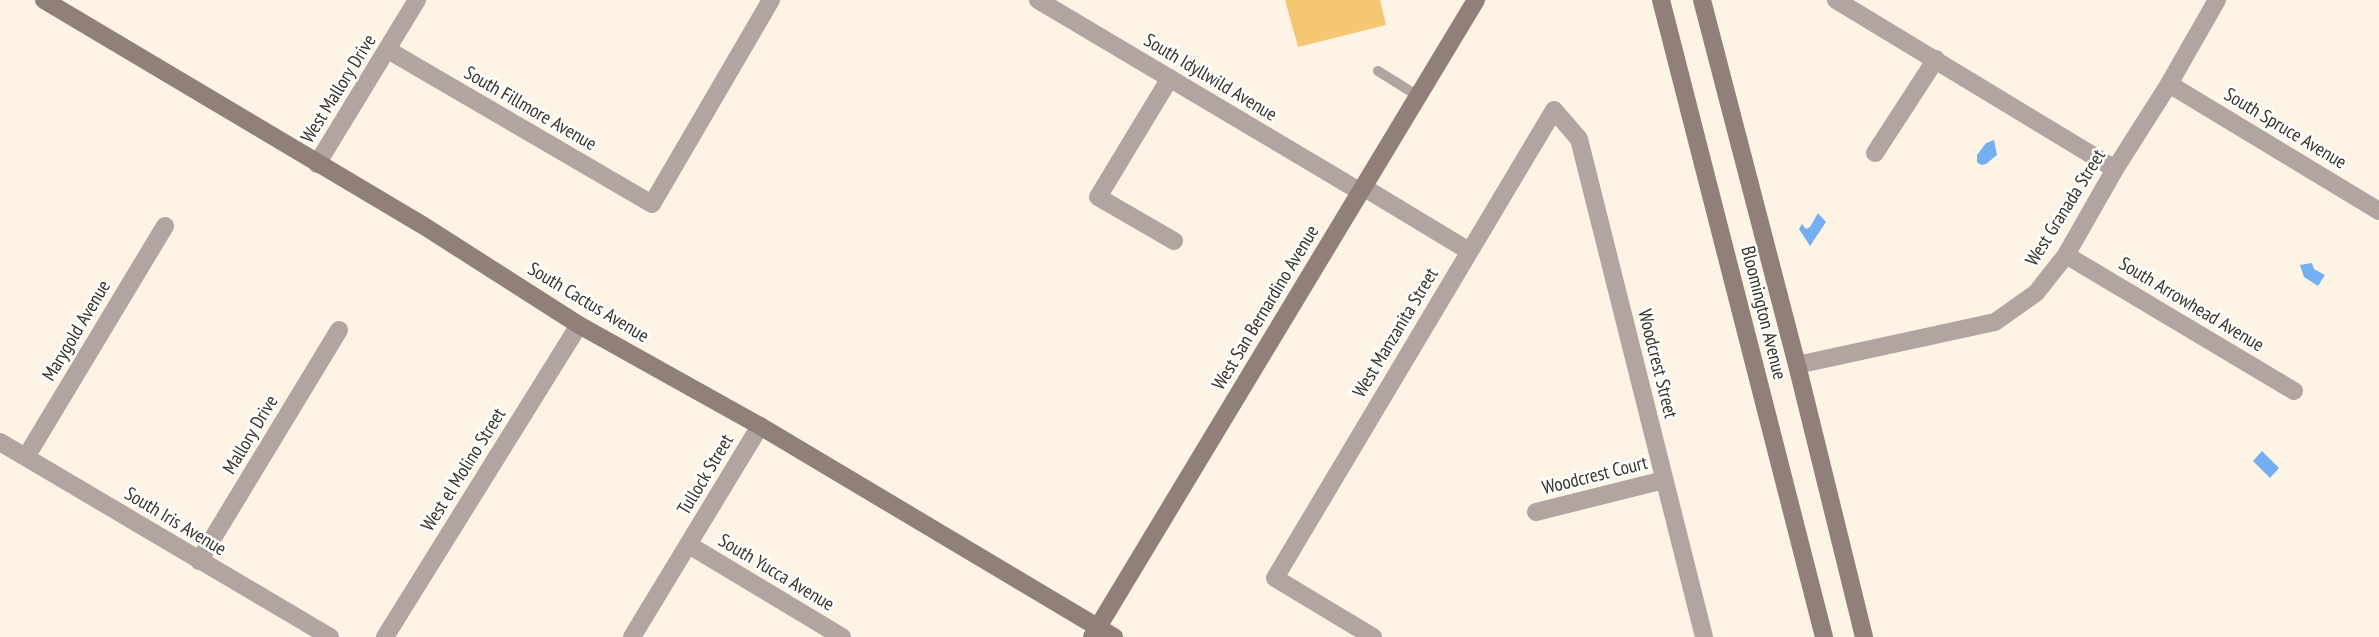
<!DOCTYPE html>
<html>
<head>
<meta charset="utf-8">
<style>
	body { margin:0 }
	canvas { display:block; background:#fdf4e5 }
</style>
</head>
<body>
<canvas width="2379" height="637"></canvas>
<script>
const context = document.querySelector('canvas').getContext('2d');
context.lineJoin = 'round';
function paint(path, color) {
  context.fillStyle = color;
  context.fill(path, 'evenodd');
}
function poly(rows) {
  const path = new Path2D();
  for (const r of rows) {
    path.moveTo(r[0], r[1]);
    for (let i = 2; i < r.length; i += 2) path.lineTo(r[i], r[i + 1]);
  }
  return path;
}
function stroke(path, color, width, dash) {
  context.strokeStyle = color;
  context.lineWidth = width;
  context.lineCap = dash ? 'butt' : 'round';
  context.setLineDash(dash || []);
  context.stroke(path);
}
function drawText(font, color, halo, rows, align = 'center') {
  context.font = font + ' "PT Sans Narrow",sans-serif';
  context.lineWidth = 5;
  context.setLineDash([]);
  context.textBaseline = 'middle';
  context.strokeStyle = halo;
  context.fillStyle = color;
  for (const [text, x, y, turn = 0] of rows) {
    context.save();
    context.translate(x, y);
    context.rotate((+turn || 0) * Math.PI / 180);
    context.textAlign = isNaN(turn) ? turn : align;
    if (halo) context.strokeText(text, 0, 0);
    context.fillText(text, 0, 0);
    context.restore();
  }
}
paint(poly([
	[1994,140,1997,155,1986,164,1981,165,1977,162,1977,155,1986,143],
	[1818,213,1826,222,1810,246,1799,229,1802,224,1806,229,1810,227],
	[2312,263,2314,269,2325,275,2318,286,2304,277,2300,265],
	[2262,451,2279,468,2270,478,2253,461]
]), '#74b0f1');
paint(poly([
	[1285,0,1380,0,1386,25,1298,47]
]), '#f5c674');
stroke(poly([
	[1378,71,1418,96]
]), '#b2a5a1', 10);
stroke(poly([
	[1038,0,1361,192],
	[1836,0,2115,169],
	[388,50,652,204,771,0],
	[1170,78,1098,197,1174,241],
	[2169,84,2379,211],
	[1875,153,1936,59],
	[317,164,417,0],
	[1363,187,1469,251],
	[2066,255,2294,391],
	[1797,365,1995,322,2036,293,2066,255,2115,169,2169,84,2217,0],
	[0,442,330,637],
	[26,457,165,226],
	[1536,512,1664,480],
	[689,545,842,637],
	[199,561,339,330],
	[385,637,579,325],
	[632,637,760,426],
	[1373,637,1275,578,1554,110,1579,139,1704,637]
]), '#b2a5a1', 18);
stroke(poly([
	[44,0,424,226,579,325,760,426,1114,637],
	[1661,0,1824,637],
	[1702,0,1797,365,1864,637],
	[1092,637,1476,0]
]), '#917f79', 18);
drawText('19px', '#39342a', '#fff', [
	["South Idyllwild Avenue",1210,78,31],
	["West Mallory Drive",339,89,-58],
	["South Fillmore Avenue",530,109,30],
	["South Spruce Avenue",2285,129,31],
	["West Granada Street",2066,208,-58],
	["South Cactus Avenue",588,303,31],
	["South Arrowhead Avenue",2191,305,31],
	["West San Bernardino Avenue",1266,308,-59],
	["Bloomington Avenue",1763,313,76],
	["Marygold Avenue",77,331,-59],
	["West Manzanita Street",1396,333,-59],
	["Woodcrest Street",1657,364,76],
	["Mallory Drive",251,435,-59],
	["West el Molino Street",464,470,-58],
	["Tullock Street",706,475,-59],
	["Woodcrest Court",1595,476,-14],
	["South Iris Avenue",175,522,31],
	["South Yucca Avenue",776,573,31]
]);
</script>
</body>
</html>
